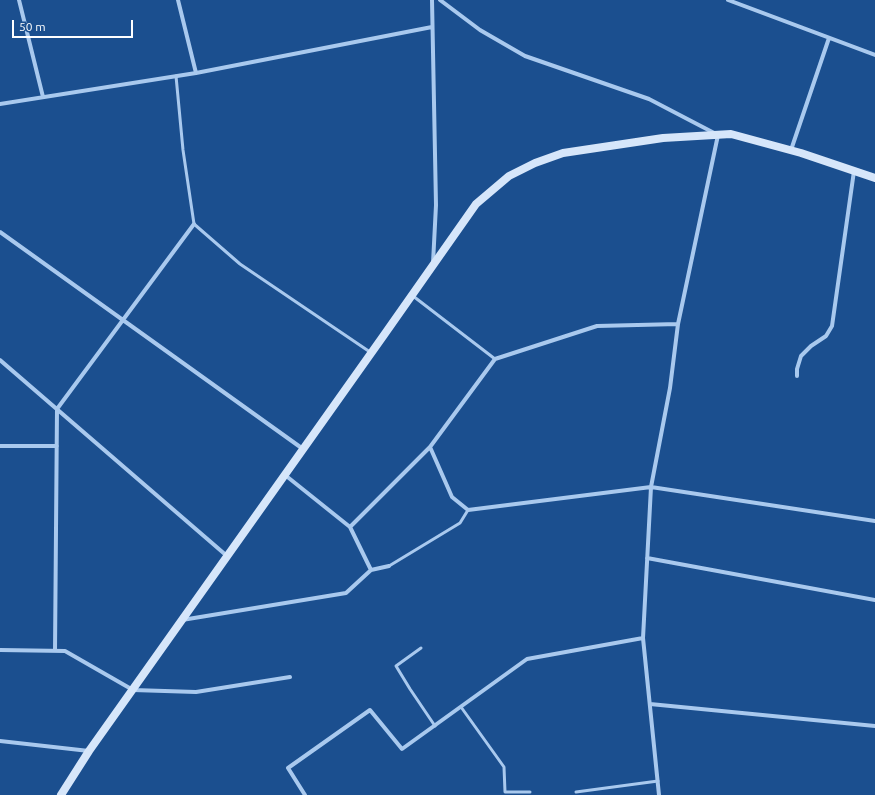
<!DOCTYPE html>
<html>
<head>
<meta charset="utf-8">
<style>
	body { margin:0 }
	#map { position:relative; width:875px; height:795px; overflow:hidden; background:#1b4f8f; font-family:Ubuntu,sans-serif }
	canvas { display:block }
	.scale { position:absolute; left:12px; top:20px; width:121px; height:18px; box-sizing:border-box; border:2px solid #fff; border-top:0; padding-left:5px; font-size:12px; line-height:14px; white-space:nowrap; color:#fff; -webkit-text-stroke:3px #1b4f8f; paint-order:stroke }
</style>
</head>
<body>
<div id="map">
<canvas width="875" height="795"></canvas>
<div class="scale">50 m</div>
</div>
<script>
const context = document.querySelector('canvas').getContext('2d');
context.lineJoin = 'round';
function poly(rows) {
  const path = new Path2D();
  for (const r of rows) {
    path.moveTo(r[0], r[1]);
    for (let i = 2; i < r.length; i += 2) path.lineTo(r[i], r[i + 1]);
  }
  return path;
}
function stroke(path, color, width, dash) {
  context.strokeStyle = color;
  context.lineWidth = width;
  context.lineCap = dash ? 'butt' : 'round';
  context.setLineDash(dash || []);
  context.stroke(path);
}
stroke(poly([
	[176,76,183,150,194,224,240,264,370,352],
	[413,296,495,359],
	[389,566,460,523,468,510],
	[421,648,396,666,410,689,435,726],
	[461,707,504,767,505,792,530,792],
	[576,792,658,781]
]), '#a9c9ee', 3);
stroke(poly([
	[19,0,43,97],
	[178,0,196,73],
	[432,0,436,205,433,263],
	[440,0,480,30,525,56,649,99,718,135,678,324,670,388,651,487,643,638,659,795],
	[728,0,875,55],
	[0,104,196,73,432,27],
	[791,150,829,38],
	[0,232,303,449],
	[678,324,597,326,495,359,430,447,452,497,468,510,651,487,875,521],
	[0,360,227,556],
	[797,376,797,369,801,356,811,346,826,336,832,326,854,171],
	[0,446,57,446],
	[285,475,350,527,371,570],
	[350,527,430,447],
	[647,558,875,600],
	[182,620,346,593,371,570,389,566],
	[0,650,65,651,133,690,196,692,290,677],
	[55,651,57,409,194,224],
	[650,704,875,726],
	[0,741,89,751],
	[305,795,288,768,370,710,402,749,527,659,643,638]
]), '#a9c9ee', 4);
stroke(poly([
	[61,795,89,751,384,335,476,204,509,176,535,163,563,153,663,138,731,134,801,153,875,178]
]), '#d6e6fa', 8);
</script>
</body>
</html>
